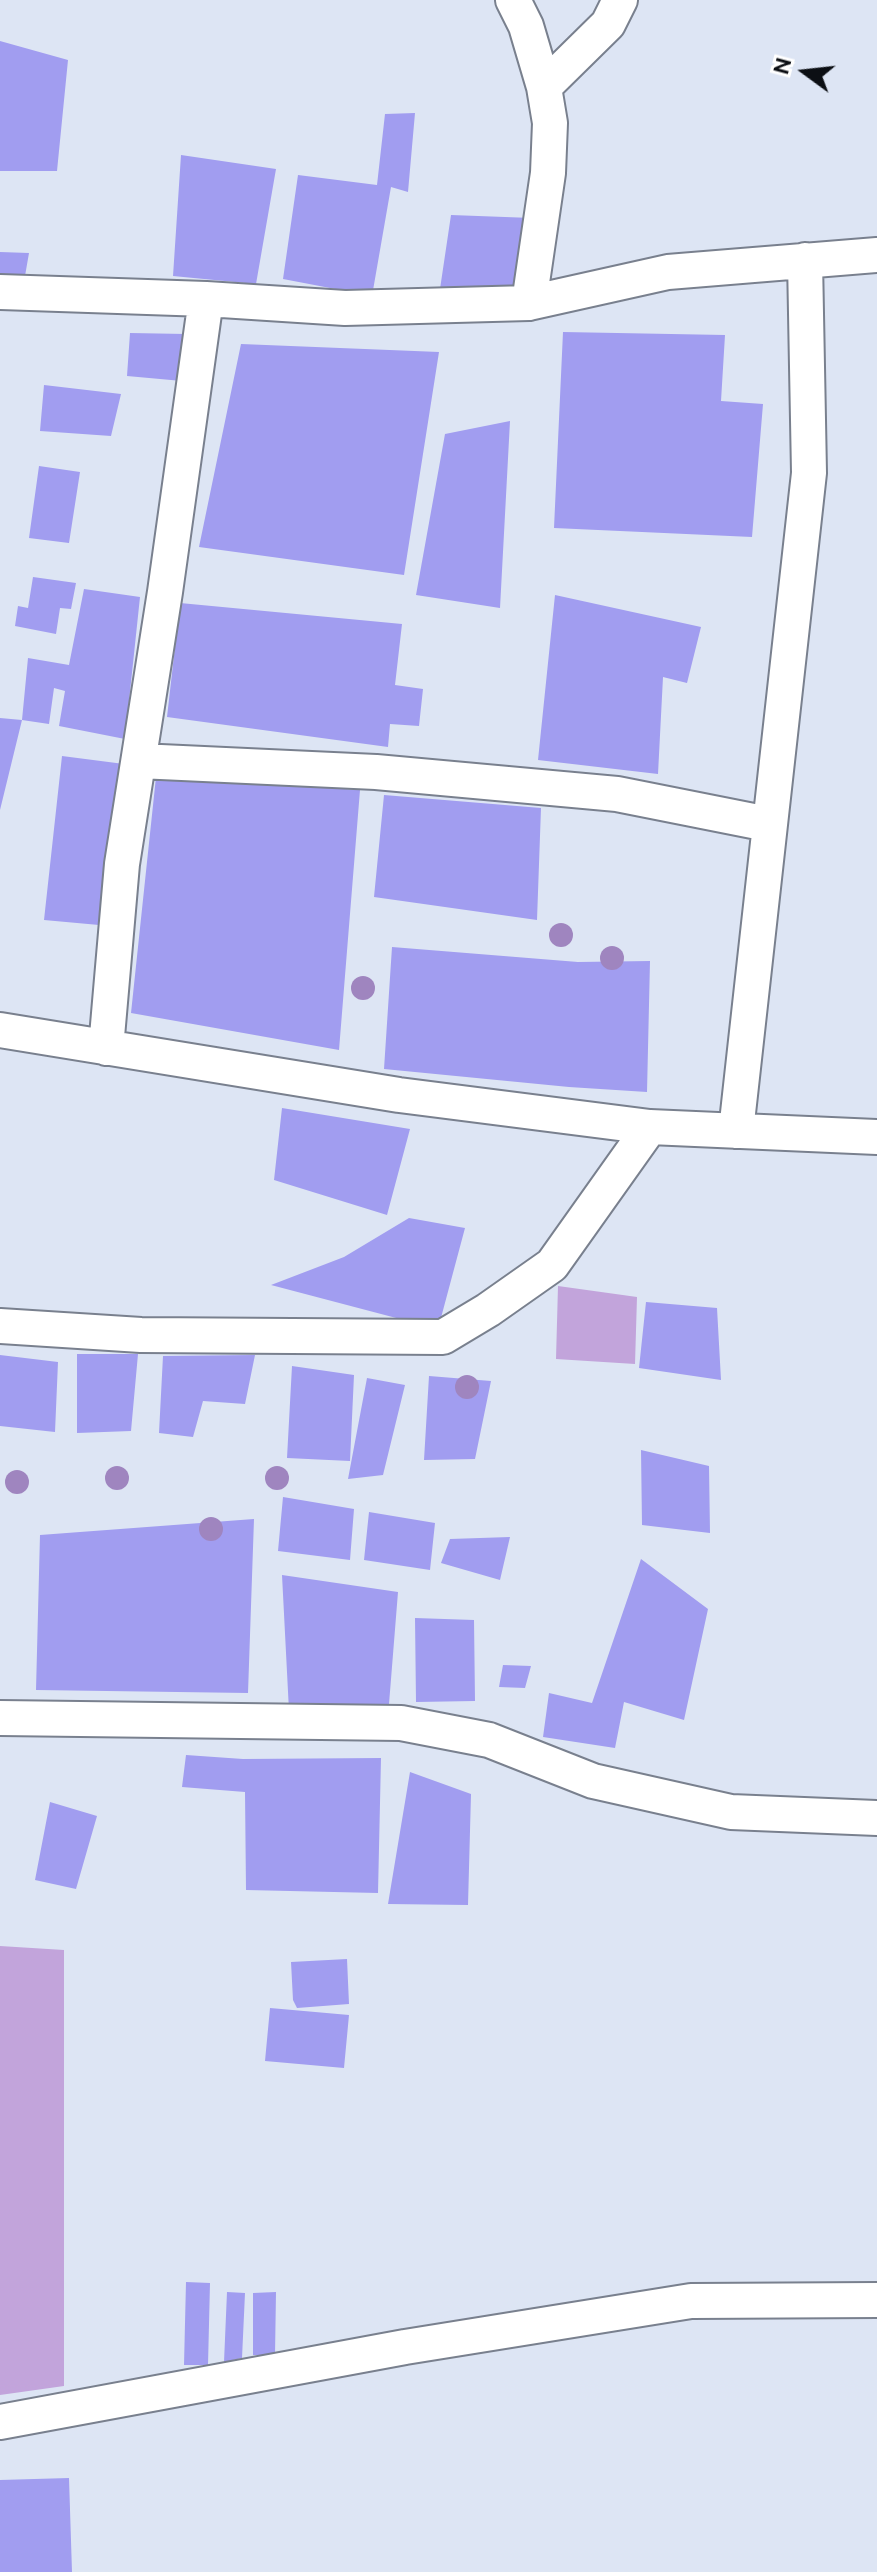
<!DOCTYPE html>
<html>
<head>
<meta charset="utf-8">
<style>
	body { margin:0 }
	#map { position:relative; width:877px; height:2572px; overflow:hidden; background:#dde5f4; font-family:Ubuntu,sans-serif }
	canvas { display:block }
	.north { position:absolute; left:765px; top:32px; width:80px; height:80px; -webkit-text-stroke:6px #fff; paint-order:stroke; rotate:285deg; font-size:22px; font-weight:700; line-height:32px; text-align:center; color:#0c0f14 }
	.north::after { content:''; display:block; margin:auto; width:28px; height:36px; background:#0c0f14; clip-path:polygon(50% 0,100% 100%,50% 72%,0 100%) }
</style>
</head>
<body>
<div id="map">
<canvas width="877" height="2572"></canvas>
<div class="north">N</div>
</div>
<script>
const context = document.querySelector('canvas').getContext('2d');
context.lineJoin = 'round';
function paint(path, color) {
  context.fillStyle = color;
  context.fill(path, 'evenodd');
}
function poly(rows) {
  const path = new Path2D();
  for (const r of rows) {
    path.moveTo(r[0], r[1]);
    for (let i = 2; i < r.length; i += 2) path.lineTo(r[i], r[i + 1]);
  }
  return path;
}
function stroke(path, color, width, dash) {
  context.strokeStyle = color;
  context.lineWidth = width;
  context.lineCap = dash ? 'butt' : 'round';
  context.setLineDash(dash || []);
  context.stroke(path);
}
paint(poly([
	[558,1286,637,1297,635,1364,556,1359],
	[0,1946,64,1950,64,2386,0,2395]
]), '#c2a4db');
paint(poly([
	[0,41,68,60,57,171,0,171],
	[415,113,408,192,391,187,372,296,283,279,298,175,377,185,385,114],
	[181,155,276,169,256,284,173,276],
	[451,215,532,218,519,289,440,289],
	[0,252,29,253,25,276,0,277],
	[563,332,725,335,721,401,763,404,752,537,554,528],
	[130,333,186,334,182,381,127,376],
	[241,344,439,352,404,575,199,547],
	[44,385,121,394,111,436,40,431],
	[510,421,500,608,416,595,445,434],
	[39,466,80,472,69,543,29,538],
	[33,577,76,583,71,609,60,608,56,634,15,626,18,606,28,608],
	[84,589,140,597,125,739,59,726,65,691,54,688,49,724,22,720,0,810,0,718,22,720,28,658,69,665],
	[555,595,701,627,687,683,663,677,658,774,538,760],
	[180,603,402,624,395,685,423,689,419,726,390,724,388,747,167,717],
	[62,756,124,764,110,926,44,920],
	[156,777,360,790,339,1050,131,1013],
	[384,795,541,808,537,920,374,897],
	[392,947,578,962,650,961,647,1092,569,1087,384,1069],
	[282,1108,410,1129,387,1215,274,1180],
	[409,1218,465,1228,438,1329,271,1285,344,1257],
	[646,1302,717,1308,721,1380,639,1368],
	[77,1354,138,1354,131,1431,77,1433],
	[0,1355,58,1362,55,1432,0,1426],
	[255,1355,245,1404,203,1401,193,1437,159,1433,163,1356],
	[292,1366,354,1375,350,1461,287,1458],
	[429,1376,491,1381,475,1459,424,1460],
	[367,1378,405,1385,383,1475,348,1479],
	[641,1450,709,1466,710,1533,642,1525],
	[283,1497,354,1509,350,1560,278,1551],
	[369,1512,435,1523,430,1570,364,1560],
	[254,1519,248,1693,36,1690,40,1535],
	[510,1537,500,1580,441,1563,450,1539],
	[641,1559,708,1609,684,1720,624,1702,615,1748,543,1737,549,1693,592,1703],
	[282,1575,398,1592,389,1704,289,1711],
	[415,1618,474,1620,475,1701,416,1702],
	[503,1665,531,1666,525,1688,499,1687],
	[186,1755,243,1759,381,1758,378,1893,246,1890,245,1792,182,1787],
	[410,1772,471,1794,468,1905,388,1904],
	[50,1802,97,1816,76,1889,35,1880],
	[347,1959,349,2004,297,2008,293,2000,291,1962],
	[270,2008,349,2015,344,2068,265,2061],
	[186,2282,210,2283,208,2365,184,2365],
	[227,2292,245,2293,242,2358,224,2362],
	[276,2292,275,2355,253,2355,253,2293],
	[69,2478,72,2572,0,2572,0,2480]
]), '#a19df0');
const street = poly([
	[513,0,526,26,544,87,550,123,548,173,529,303],
	[544,87,608,24,620,0],
	[0,292,206,299,345,308,529,303,668,272,877,255],
	[139,761,376,772,617,794,768,824],
	[0,1030,399,1095,650,1127,877,1137],
	[106,1048,122,864,165,592,206,299],
	[736,1131,809,473,805,260],
	[0,1326,141,1335,443,1337,488,1310,552,1265,650,1127],
	[0,1718,401,1723,489,1740,593,1781,731,1812,877,1818],
	[0,2422,405,2347,691,2301,877,2300]
]);
stroke(street, '#79808e', 38);
stroke(street, '#fff', 34);
context.fillStyle = '#9f85bf';
for (const [x, y] of [
	[561,935],
	[612,958],
	[363,988],
	[467,1387],
	[117,1478],
	[277,1478],
	[17,1482],
	[211,1529]
]) {
  context.beginPath();
  context.arc(x, y, 12, 0, 2 * Math.PI);
  context.fill();
}
</script>
</body>
</html>
